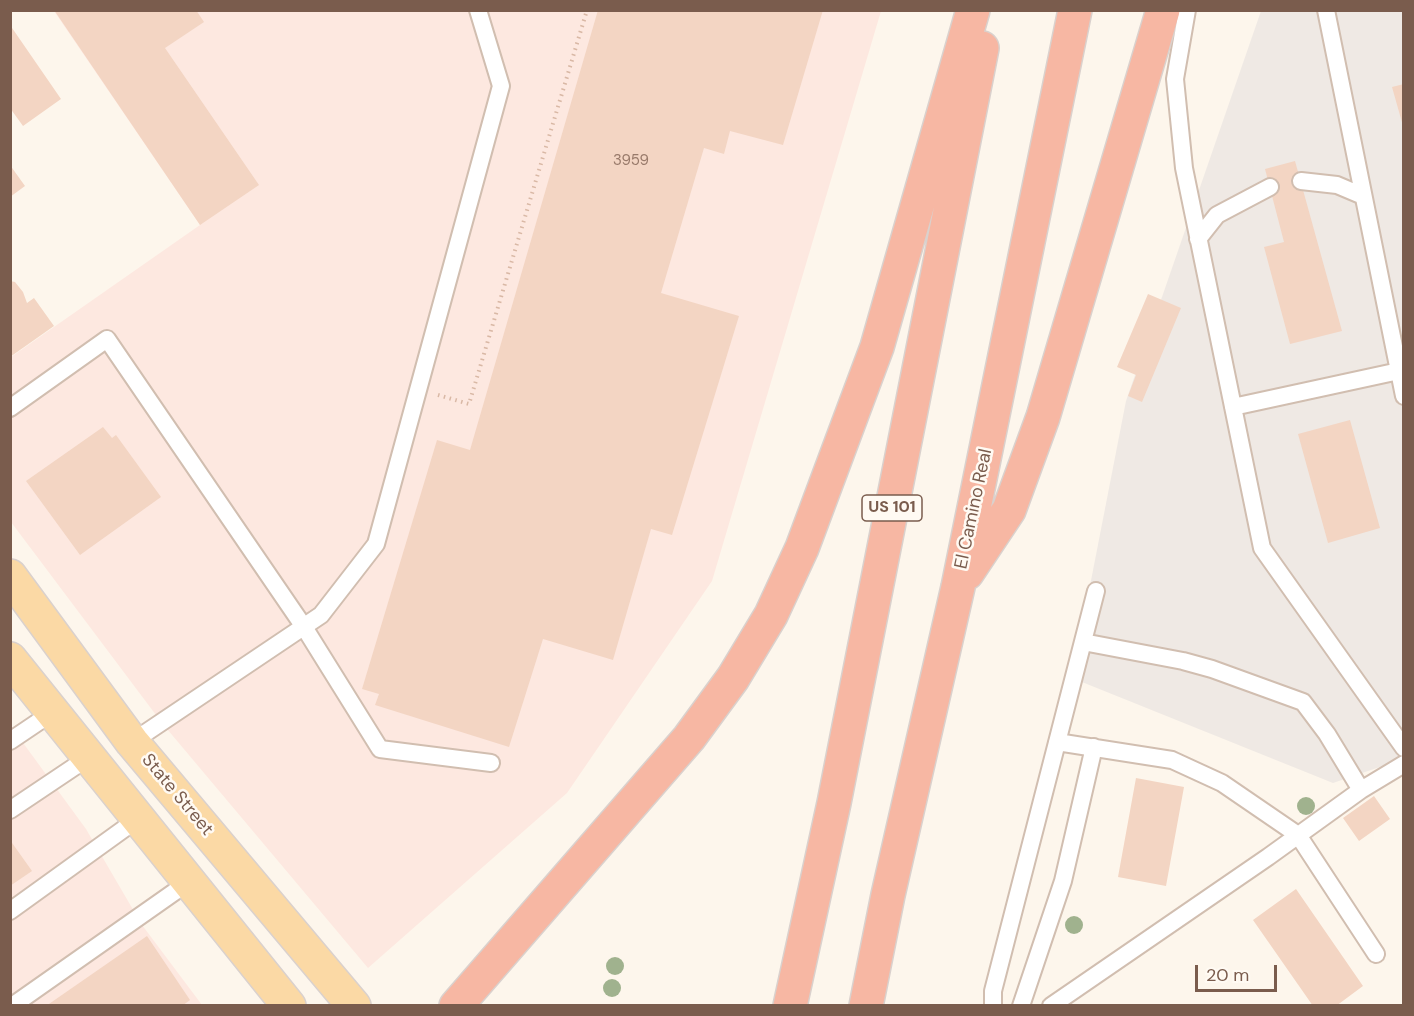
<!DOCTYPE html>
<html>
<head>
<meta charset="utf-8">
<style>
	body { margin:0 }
	#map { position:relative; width:1414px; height:1016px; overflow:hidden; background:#fdf6ec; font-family:"DM Sans",sans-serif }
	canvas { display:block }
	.frame { position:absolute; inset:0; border:12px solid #7a5c4d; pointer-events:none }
	.scale { position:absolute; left:1195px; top:965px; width:82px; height:27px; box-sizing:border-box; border:3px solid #7a5c4d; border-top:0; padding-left:8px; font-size:18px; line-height:21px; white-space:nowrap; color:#7a5c4d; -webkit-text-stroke:4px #fffaf3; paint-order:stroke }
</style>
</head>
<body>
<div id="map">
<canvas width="1414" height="1016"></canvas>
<div class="frame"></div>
<div class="scale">20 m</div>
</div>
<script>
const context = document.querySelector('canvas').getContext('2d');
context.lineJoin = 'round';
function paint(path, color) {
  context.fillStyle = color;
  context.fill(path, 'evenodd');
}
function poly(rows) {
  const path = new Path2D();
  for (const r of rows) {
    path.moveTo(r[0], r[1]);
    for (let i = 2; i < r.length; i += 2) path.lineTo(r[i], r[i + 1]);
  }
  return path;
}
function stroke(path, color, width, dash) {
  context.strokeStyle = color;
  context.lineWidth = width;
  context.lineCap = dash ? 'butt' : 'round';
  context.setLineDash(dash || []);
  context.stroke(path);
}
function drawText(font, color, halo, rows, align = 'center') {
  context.font = font + ' "DM Sans",sans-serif';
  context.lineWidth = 5;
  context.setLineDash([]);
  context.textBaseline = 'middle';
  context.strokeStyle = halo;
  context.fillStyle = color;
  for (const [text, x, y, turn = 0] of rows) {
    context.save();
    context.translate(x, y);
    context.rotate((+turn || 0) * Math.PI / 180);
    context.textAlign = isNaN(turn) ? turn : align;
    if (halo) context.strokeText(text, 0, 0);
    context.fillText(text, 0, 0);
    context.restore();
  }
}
paint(poly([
	[54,11,881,11,712,581,567,793,368,968,162,723,11,522,11,357,200,225],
	[10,725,86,829,142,925,202,1005,11,1005]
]), '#fde8e0');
paint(poly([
	[1261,11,1403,11,1403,759,1333,783,1072,678,1126,401]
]), '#efe9e4');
paint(poly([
	[54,10,196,10,204,22,165,48,259,185,200,225],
	[598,10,823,10,783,145,730,131,724,154,704,148,661,293,739,316,672,535,651,529,613,660,543,639,509,747,375,705,379,694,362,689,437,440,470,450],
	[10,25,61,99,23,126,10,108],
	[1404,84,1404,126,1403,126,1392,87],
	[1295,161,1342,331,1290,344,1264,247,1284,242,1265,169],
	[10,165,25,186,10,197],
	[10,281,15,282,23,292,27,303,34,298,54,326,10,357],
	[1148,294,1181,308,1142,402,1128,396,1136,375,1117,367],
	[1350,420,1380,528,1328,543,1298,434],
	[103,427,112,438,116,435,161,497,80,555,26,481],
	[1136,778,1184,787,1166,886,1118,877],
	[1374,796,1390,819,1359,841,1343,818],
	[10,840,32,871,10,886],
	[1296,889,1363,986,1336,1006,1313,1006,1253,920],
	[147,936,190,1000,182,1006,46,1006]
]), '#f3d5c3');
const service = poly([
	[1187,10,1175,79,1184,168,1262,548,1404,748],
	[1326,10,1404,396],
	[1301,181,1337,185,1363,196],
	[1198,239,1217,215,1270,187],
	[1233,407,1399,371],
	[10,408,107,339,304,627,380,749,491,763],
	[1083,642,1183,661,1212,669,1303,702,1327,734,1361,790],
	[10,741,53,712],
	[132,742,321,615,376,544,501,86,478,10],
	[1057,742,1172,760,1222,783,1298,835,1376,954],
	[10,810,89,757],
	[10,911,139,818],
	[12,1006,190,881],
	[993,1006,993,991,1096,591],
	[1021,1006,1063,881,1094,747],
	[1051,1006,1268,857,1361,790,1404,764]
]);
const primary = poly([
	[10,576,132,742,354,1006],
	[10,659,289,1006]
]);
const motorway = poly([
	[967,573,1009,510,1043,417,1163,10],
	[456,1006,689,738,733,678,771,615,802,548,877,347,973,10],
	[790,1006,834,803,982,48],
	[866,1006,888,895,958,587,1075,10]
]);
stroke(service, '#d1beb0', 20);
stroke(primary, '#dad1cd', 36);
stroke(motorway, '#dad1cd', 36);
stroke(poly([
	[438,395,469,404,587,10]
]), '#d9b8a5', 4, [1.5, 4.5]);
stroke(service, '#fff', 16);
stroke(primary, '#fbd9a5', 33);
stroke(motorway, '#f7b7a3', 33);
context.fillStyle = '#a0b28e';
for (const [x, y] of [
	[1306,806],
	[1074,925],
	[615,966],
	[612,988]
]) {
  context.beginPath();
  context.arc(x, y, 9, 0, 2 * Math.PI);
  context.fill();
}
drawText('15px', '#987a6a', null, [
	["3959",631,161]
]);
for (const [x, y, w] of [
	[892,508,60]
]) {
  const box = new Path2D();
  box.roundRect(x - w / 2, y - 13, w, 26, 4.5);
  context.fillStyle = '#fffaf3';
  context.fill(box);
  stroke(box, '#7a5c4d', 1.5);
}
drawText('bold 16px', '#7a5c4d', null, [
	["US 101",892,508]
]);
drawText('18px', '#7a5c4d', '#fffaf3', [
	["El Camino Real",974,509,-78],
	["State Street",177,795,50]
]);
</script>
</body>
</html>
